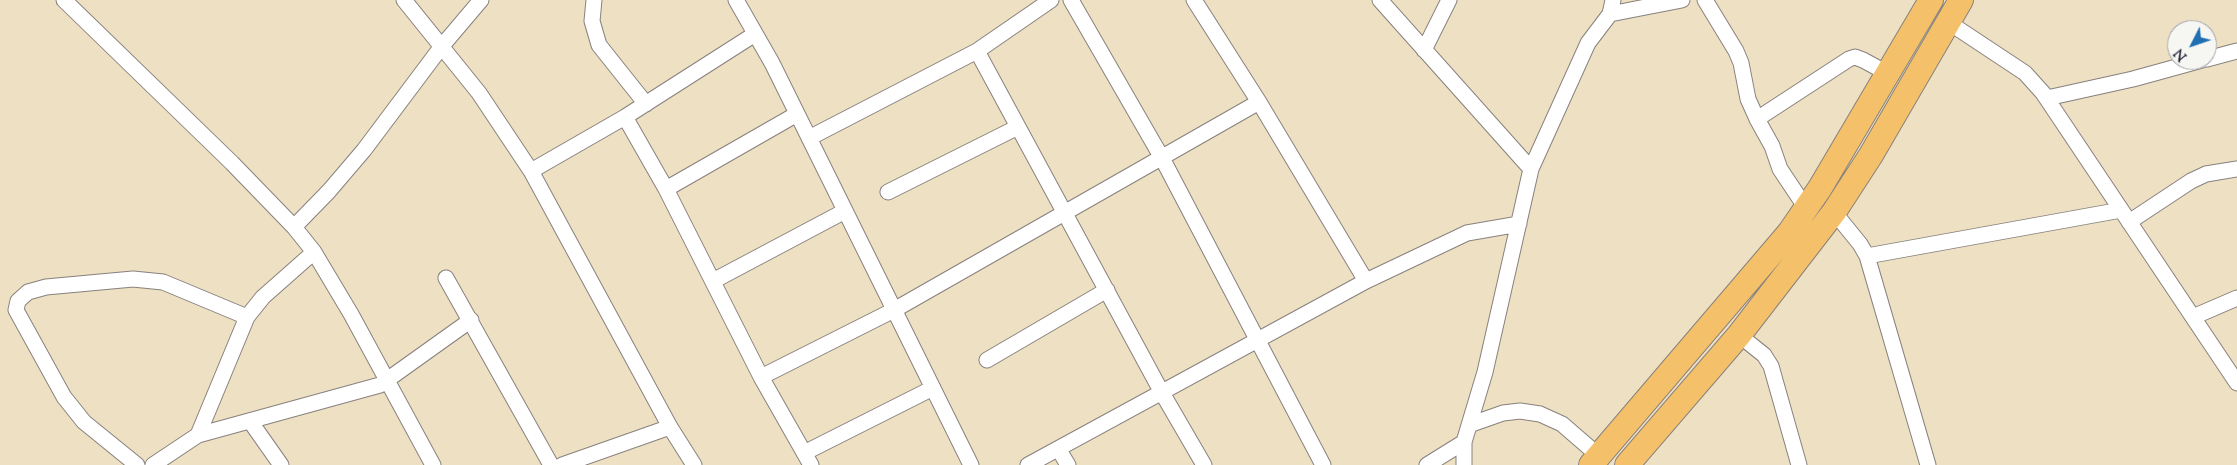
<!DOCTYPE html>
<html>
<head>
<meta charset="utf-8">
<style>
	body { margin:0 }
	#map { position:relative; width:2237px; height:465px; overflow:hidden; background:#eee0c2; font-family:"Sorts Mill Goudy",serif }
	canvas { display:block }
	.north { position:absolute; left:2167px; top:20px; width:50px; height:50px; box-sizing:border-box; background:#f6f6f2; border:1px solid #a1a1a9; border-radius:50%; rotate:229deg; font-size:14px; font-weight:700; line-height:20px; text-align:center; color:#22223b }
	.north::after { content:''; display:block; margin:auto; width:18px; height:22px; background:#1f6fb2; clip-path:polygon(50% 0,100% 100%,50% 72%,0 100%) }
</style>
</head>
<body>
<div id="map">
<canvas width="2237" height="465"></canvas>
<div class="north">N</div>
</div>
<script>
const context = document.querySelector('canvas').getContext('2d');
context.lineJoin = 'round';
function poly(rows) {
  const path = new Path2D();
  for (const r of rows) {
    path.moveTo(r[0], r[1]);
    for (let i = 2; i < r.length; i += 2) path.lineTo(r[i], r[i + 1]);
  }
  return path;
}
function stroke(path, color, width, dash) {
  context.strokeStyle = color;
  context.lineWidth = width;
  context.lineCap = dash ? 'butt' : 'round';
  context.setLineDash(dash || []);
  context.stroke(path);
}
const minor = poly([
	[64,0,232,163,294,227,314,252,351,314,433,465],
	[404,0,479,93,531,171,670,427,694,465],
	[594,0,592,21,599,45,646,104],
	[736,0,772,63,971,465],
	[1071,0,1162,158,1323,465],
	[1194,0,1259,102,1366,281],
	[1380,0,1531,169],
	[1705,0,1736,51,1741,63,1748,99,1757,119,1772,146,1780,169,1806,208],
	[1610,14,1682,0],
	[1948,22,2025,73,2043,93,2237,383],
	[1424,50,1449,0],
	[977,51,1161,391,1204,465],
	[2207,59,2237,51],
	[2047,98,2133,79,2202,60],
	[625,117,666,189,761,377,811,465],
	[1757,119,1849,59,1855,57,1863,60,1887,73],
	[809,138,977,51,1051,0],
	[531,171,625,117,755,34],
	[666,189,797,114],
	[888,192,1018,127],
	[1834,212,1860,244,1867,256,1928,465],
	[2129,222,2191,181,2206,174,2237,169],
	[294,227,329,191,364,150,442,46,481,0],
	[1867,256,2121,210],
	[446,278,551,465],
	[713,281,845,211],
	[2193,317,2237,298],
	[1739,335,1764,355,1771,366,1799,465],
	[987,360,1107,290],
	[761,377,894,310,1259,102],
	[250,421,281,465],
	[1469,425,1503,413,1520,411,1540,414,1562,424,1599,456],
	[198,435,247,317,263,297,314,252],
	[1059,450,1068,465],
	[804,453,933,388],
	[137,465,84,422,64,397,16,310,18,301,28,292,46,287,133,279,163,282,247,317],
	[153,465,198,435,380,385,471,320],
	[562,465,670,427],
	[1028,465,1366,281,1467,233,1519,224],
	[1427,465,1464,442],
	[1464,465,1464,442,1485,372,1531,169,1588,43,1610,14,1613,0]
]);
const primary = poly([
	[1591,465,1789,233,1820,188,1931,0],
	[1627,465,1739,335,1834,212,1871,155,1961,0]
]);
stroke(minor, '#88817e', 17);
stroke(primary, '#88817e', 26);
stroke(minor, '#fff', 15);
stroke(primary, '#f4c16a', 24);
</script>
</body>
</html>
